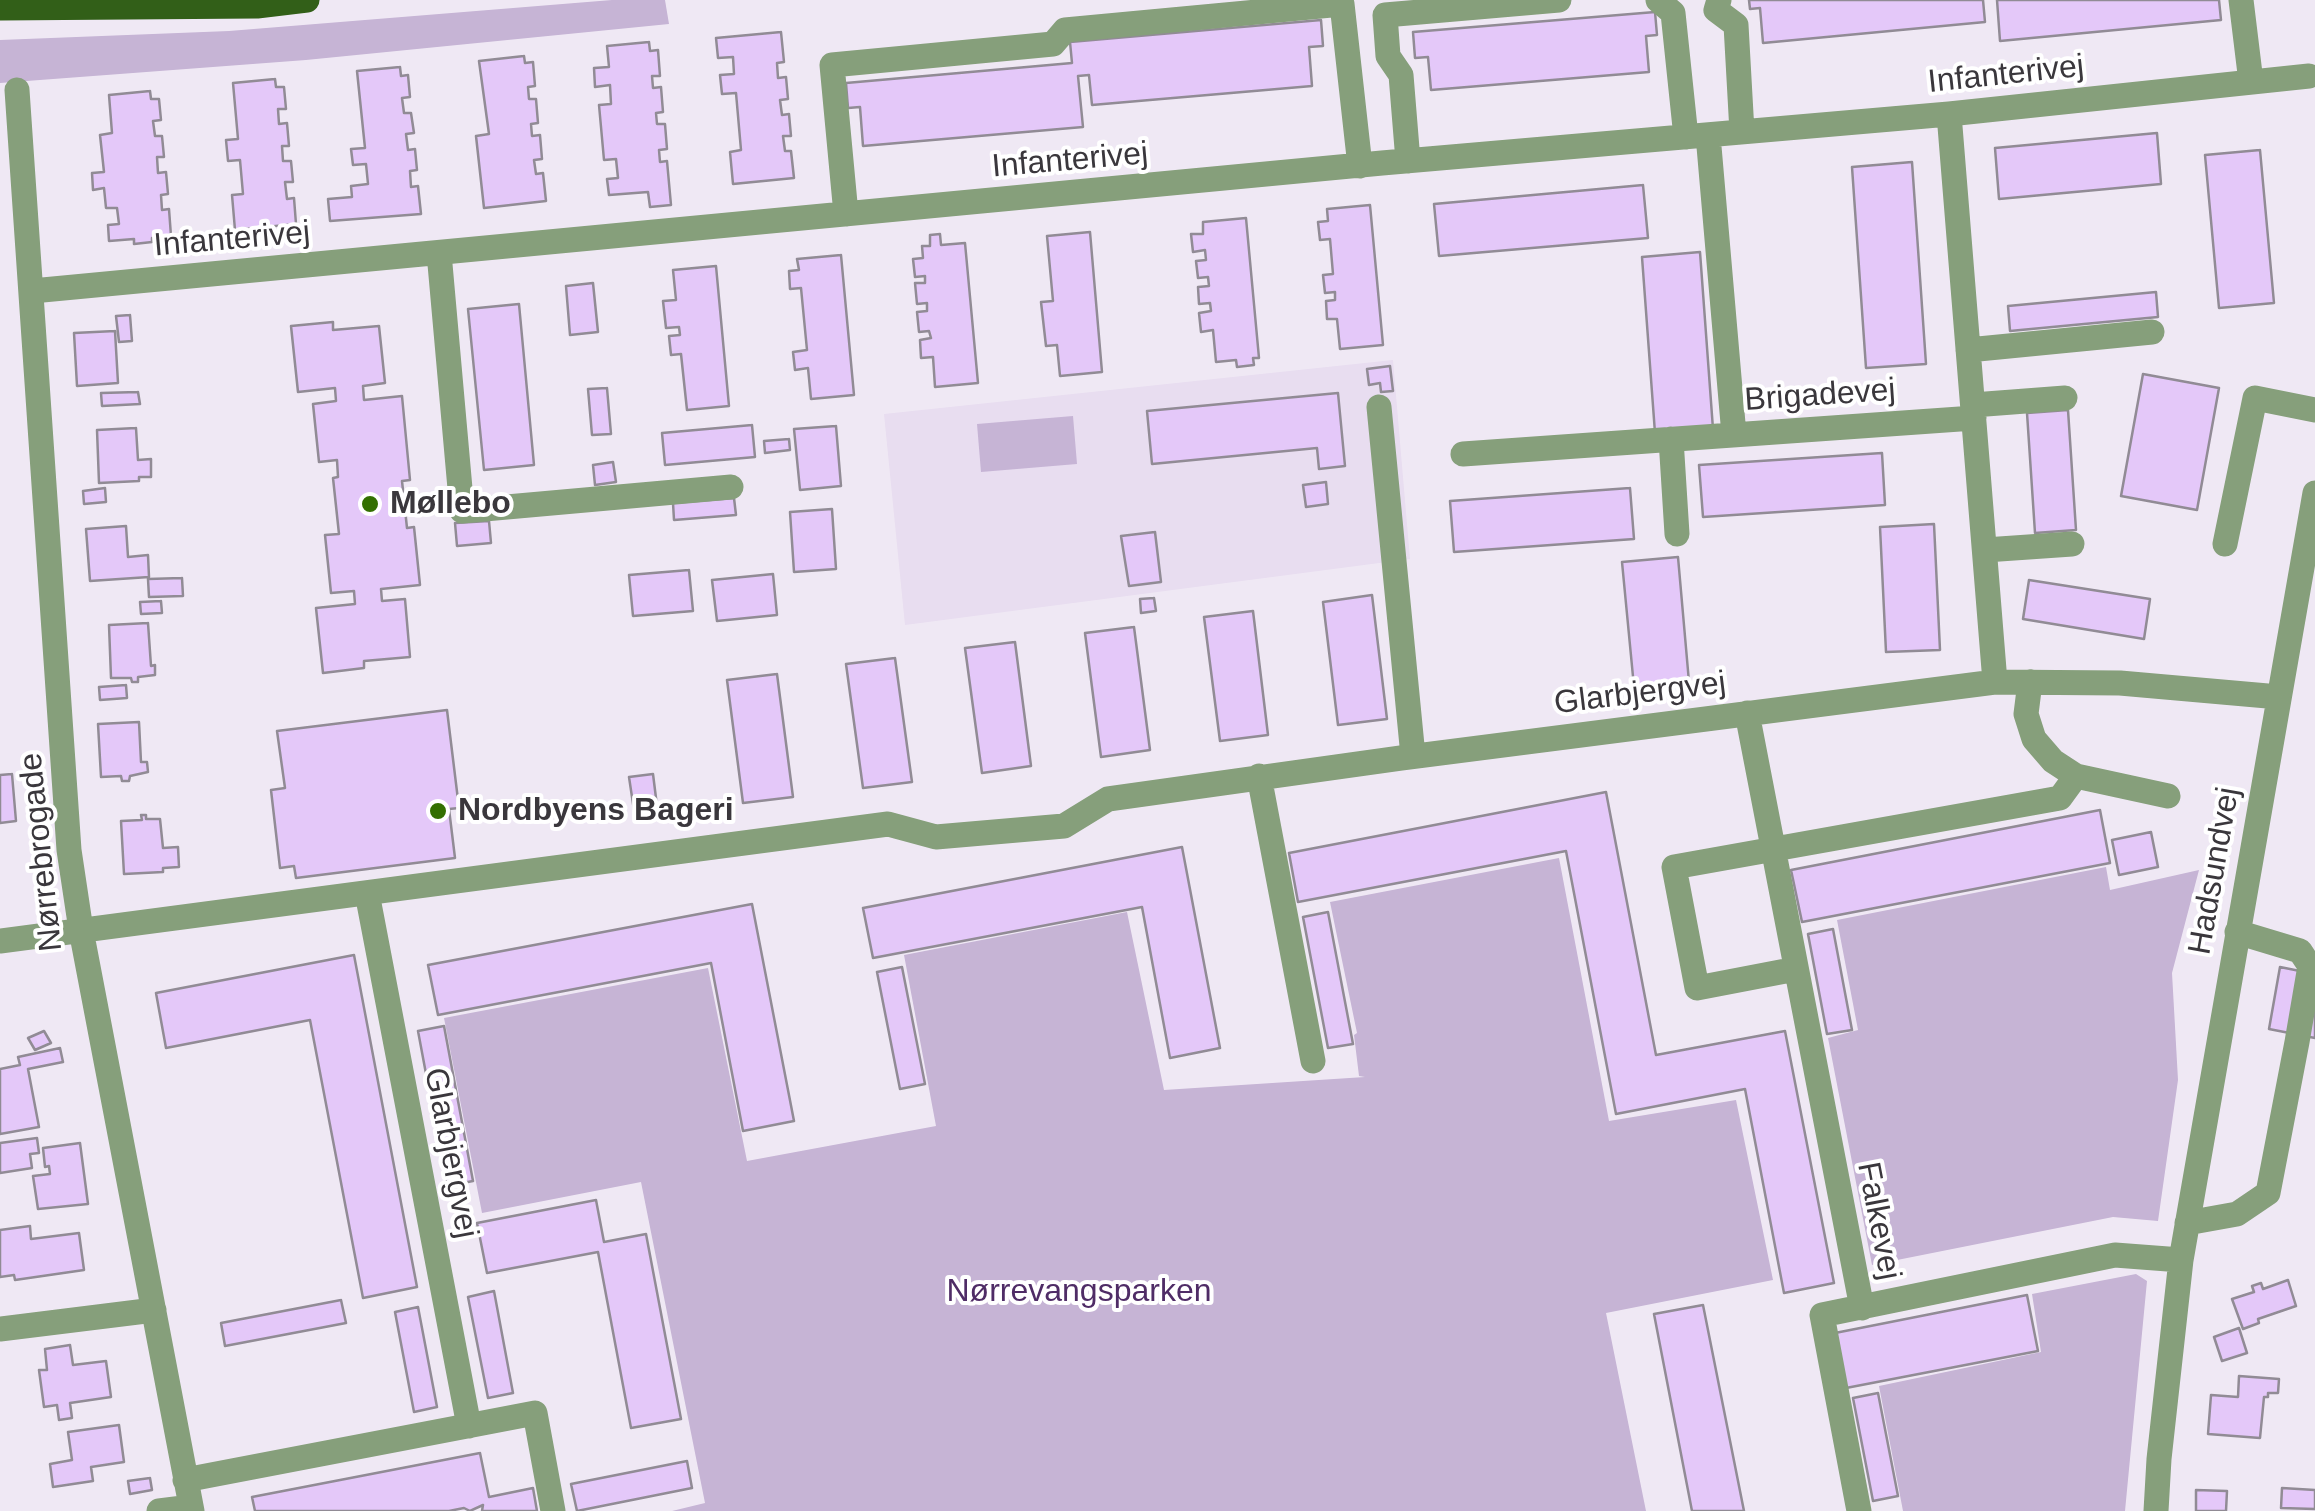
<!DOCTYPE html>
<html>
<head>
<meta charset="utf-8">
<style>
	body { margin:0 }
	canvas { display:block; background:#efe8f4 }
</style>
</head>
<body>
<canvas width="2315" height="1511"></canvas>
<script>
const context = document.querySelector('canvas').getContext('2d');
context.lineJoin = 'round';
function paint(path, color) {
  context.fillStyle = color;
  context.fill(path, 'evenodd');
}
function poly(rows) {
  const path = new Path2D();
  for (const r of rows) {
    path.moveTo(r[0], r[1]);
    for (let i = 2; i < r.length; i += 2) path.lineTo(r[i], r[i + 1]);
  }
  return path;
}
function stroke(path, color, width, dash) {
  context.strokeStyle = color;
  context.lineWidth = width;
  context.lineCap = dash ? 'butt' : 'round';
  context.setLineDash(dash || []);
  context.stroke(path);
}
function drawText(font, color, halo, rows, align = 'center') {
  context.font = font + ' Helvetica,sans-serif';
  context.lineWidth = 8;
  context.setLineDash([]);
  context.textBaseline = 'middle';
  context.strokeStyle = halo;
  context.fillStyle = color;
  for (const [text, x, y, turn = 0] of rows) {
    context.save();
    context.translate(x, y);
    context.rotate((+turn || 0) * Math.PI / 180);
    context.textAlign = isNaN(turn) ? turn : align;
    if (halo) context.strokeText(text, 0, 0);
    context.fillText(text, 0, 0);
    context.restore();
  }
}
paint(poly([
	[1393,360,1410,559,905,625,884,414]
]), '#e8ddf0');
paint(poly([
	[612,0,665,0,669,24,306,60,0,83,0,40,229,31],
	[1073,416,1077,464,981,472,977,424],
	[1559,858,1609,1121,1736,1100,1773,1280,1606,1313,1646,1511,672,1511,705,1503,641,1182,482,1213,444,1018,708,968,747,1161,936,1126,904,955,1127,912,1164,1090,1365,1077,1359,1076,1354,1035,1357,1033,1330,902],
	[2106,867,2110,890,2199,870,2172,973,2178,1080,2158,1221,2113,1217,1872,1265,1828,1038,1858,1030,1837,920],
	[2136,1274,2147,1281,2125,1511,1903,1511,1879,1386,2041,1352,2032,1294]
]), '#c6b4d5');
const building = poly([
	[1749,0,1983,0,1985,22,1763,43,1760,8,1750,9,1749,0],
	[1997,0,2219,0,2221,20,2000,41,1997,0],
	[1655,12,1657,35,1646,36,1649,72,1431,90,1428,57,1415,58,1413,32,1655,12],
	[1321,20,1323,46,1309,47,1312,86,1092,105,1089,75,1078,76,1083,127,863,146,860,107,848,108,846,83,1072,63,1070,42,1321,20],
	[781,32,784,62,777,63,778,78,786,77,788,99,780,100,782,115,789,114,791,136,783,136,785,151,791,151,794,178,733,184,730,152,741,150,736,93,722,94,720,75,734,74,733,57,718,58,716,38,781,32],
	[649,42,650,51,658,50,660,76,652,76,653,88,661,87,663,112,656,113,657,124,665,124,667,149,659,150,660,162,667,161,671,205,650,207,648,192,609,195,607,179,618,178,616,159,604,160,599,105,611,104,610,85,595,87,594,68,609,67,607,46,649,42],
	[524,56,525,63,533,62,535,86,528,87,529,99,536,99,538,123,531,124,532,136,540,135,542,159,534,160,536,174,543,173,546,201,484,208,476,136,489,134,479,61,524,56],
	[400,67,401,76,408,75,410,97,402,98,404,113,411,113,414,133,406,134,408,150,415,149,417,170,410,171,411,187,418,186,421,214,330,221,328,199,352,197,351,186,368,184,366,164,353,165,351,149,365,148,357,71,400,67],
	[275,79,276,87,284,87,286,109,278,109,279,124,287,123,289,146,282,146,283,161,291,161,293,182,285,182,287,199,294,198,296,224,235,230,232,195,243,194,240,160,228,161,226,140,238,139,233,83,275,79],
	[150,91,151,99,159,99,161,120,153,121,155,136,162,136,164,157,157,157,158,173,166,172,168,194,161,195,162,210,169,209,171,236,152,238,152,242,134,244,134,239,109,241,108,225,119,224,117,208,106,208,104,188,93,190,92,173,104,172,100,135,112,133,109,95,150,91],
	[2157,133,2161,184,1999,199,1995,148,2157,133],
	[2260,150,2274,303,2219,308,2205,155,2260,150],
	[1912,162,1926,364,1866,368,1852,167,1912,162],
	[1643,185,1648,238,1439,256,1434,204,1643,185],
	[1370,205,1383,345,1340,349,1337,319,1327,319,1326,301,1335,300,1335,292,1325,293,1323,275,1333,274,1330,239,1320,240,1318,222,1328,221,1327,209,1370,205],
	[1246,218,1259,358,1253,358,1254,365,1237,367,1236,360,1216,362,1213,330,1201,332,1199,313,1211,311,1210,303,1199,304,1198,287,1209,286,1208,277,1198,278,1196,261,1206,260,1205,250,1193,252,1191,234,1203,234,1203,222,1246,218],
	[1090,232,1102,372,1060,376,1057,345,1046,346,1041,302,1053,301,1047,236,1090,232],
	[940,234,941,245,965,243,978,383,935,387,933,357,921,358,920,340,931,338,929,331,919,332,917,312,927,311,927,303,917,304,915,283,925,283,925,276,915,277,913,259,923,258,922,246,930,246,930,235,940,234],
	[1700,252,1713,429,1655,433,1642,257,1700,252],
	[841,255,854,395,811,399,808,368,795,370,793,352,807,350,801,288,790,289,789,271,799,270,797,259,841,255],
	[716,266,729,406,687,410,681,354,671,355,669,336,680,335,679,327,666,328,663,301,676,300,673,270,716,266],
	[593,283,598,332,570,335,566,286,593,283],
	[2156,292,2158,317,2010,331,2008,306,2156,292],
	[519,304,534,465,484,470,468,309,519,304],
	[130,315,132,341,119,342,116,316,130,315],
	[333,322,333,330,379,326,385,383,363,386,364,400,402,396,410,480,402,481,407,528,414,527,420,585,381,589,382,601,405,599,410,657,364,661,364,668,323,673,316,608,355,604,354,591,331,593,325,535,339,534,333,478,338,477,337,460,319,462,313,404,336,401,335,388,298,392,291,326,333,322],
	[115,331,118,383,77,386,74,333,115,331],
	[1390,366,1393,391,1381,392,1380,383,1369,385,1367,369,1390,366],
	[2143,374,2219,388,2197,510,2121,496,2143,374],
	[607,388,611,434,592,435,588,389,607,388],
	[138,392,140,404,102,406,101,393,138,392],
	[1338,393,1345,466,1319,469,1317,448,1152,464,1147,411,1338,393],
	[2068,410,2076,530,2035,533,2027,413,2068,410],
	[752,425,755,457,665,465,662,433,752,425],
	[836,426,841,486,800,490,794,429,836,426],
	[136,428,138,460,151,459,151,477,139,477,139,481,99,483,97,430,136,428],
	[789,439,790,450,765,453,764,441,789,439],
	[1882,453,1885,505,1703,517,1699,465,1882,453],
	[613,462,616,482,595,485,593,465,613,462],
	[1326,482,1328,504,1306,507,1303,485,1326,482],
	[105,488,106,502,84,504,83,491,105,488],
	[1630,488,1634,539,1454,552,1450,501,1630,488],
	[734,498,736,515,674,520,673,503,734,498],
	[832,509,836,569,794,572,790,512,832,509],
	[489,521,491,543,457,546,455,523,489,521],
	[1934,524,1940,650,1886,652,1880,527,1934,524],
	[126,526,128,557,148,555,149,577,90,581,86,529,126,526],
	[1155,532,1161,582,1129,586,1121,536,1155,532],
	[1678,557,1689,682,1634,687,1622,562,1678,557],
	[689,570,693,611,633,616,629,575,689,570],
	[773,574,777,615,717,621,712,580,773,574],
	[182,578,183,596,149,597,148,579,182,578],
	[2029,580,2150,599,2144,639,2023,619,2029,580],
	[1372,595,1387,719,1338,725,1323,602,1372,595],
	[1154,598,1156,611,1141,613,1140,599,1154,598],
	[161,601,162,613,141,614,140,602,161,601],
	[1253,611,1268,735,1220,741,1204,617,1253,611],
	[148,623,151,666,155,665,155,675,138,677,138,682,132,682,131,678,111,678,109,625,148,623],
	[1134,627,1150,750,1101,757,1085,633,1134,627],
	[1015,642,1031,766,982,773,965,648,1015,642],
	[895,658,912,782,863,788,846,664,895,658],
	[777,674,793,797,743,803,727,680,777,674],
	[126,685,127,698,100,700,99,687,126,685],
	[447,710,459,808,449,809,455,858,296,878,294,866,280,868,271,790,285,788,277,731,447,710],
	[139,722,141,762,147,762,148,772,130,776,129,781,122,781,121,776,101,777,98,724,139,722],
	[12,774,16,821,0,823,0,775,12,774],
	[653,774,658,814,635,817,629,777,653,774],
	[1606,792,1656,1055,1785,1031,1834,1283,1784,1293,1745,1089,1616,1114,1566,851,1298,902,1289,853,1606,792],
	[2100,810,2110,863,1802,922,1791,870,2100,810],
	[141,815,146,815,146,819,160,819,163,848,178,847,179,867,163,868,163,872,124,874,121,821,142,820,141,815],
	[2151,832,2158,867,2119,875,2112,840,2151,832],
	[1182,847,1220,1048,1170,1058,1142,907,873,958,863,908,1182,847],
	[752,904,794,1121,743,1131,711,963,438,1015,428,965,752,904],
	[1328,912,1353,1044,1328,1048,1303,917,1328,912],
	[1833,929,1852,1030,1827,1034,1808,934,1833,929],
	[354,955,417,1287,363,1298,310,1020,166,1048,156,993,354,955],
	[902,967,925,1084,900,1089,877,972,902,967],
	[2280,967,2315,974,2315,1038,2269,1029,2280,967],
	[444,1026,473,1181,447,1186,418,1031,444,1026],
	[44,1031,51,1043,35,1050,28,1038,44,1031],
	[60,1048,63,1062,28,1069,39,1127,0,1134,0,1069,20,1065,18,1057,60,1048],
	[37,1138,39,1153,30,1154,32,1168,0,1173,0,1143,37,1138],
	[80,1143,88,1204,38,1209,33,1176,50,1174,49,1166,45,1167,43,1148,80,1143],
	[596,1200,604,1242,646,1234,681,1419,631,1428,598,1252,487,1273,477,1223,596,1200],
	[30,1226,31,1239,79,1233,84,1270,15,1280,14,1275,0,1277,0,1230,30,1226],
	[2288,1280,2296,1306,2258,1319,2259,1323,2243,1329,2232,1299,2254,1292,2252,1286,2261,1283,2263,1289,2288,1280],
	[494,1291,513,1393,488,1398,468,1297,494,1291],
	[2027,1295,2038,1351,1846,1388,1835,1333,2027,1295],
	[341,1300,346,1323,225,1346,221,1323,341,1300],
	[1703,1305,1744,1511,1692,1511,1654,1314,1703,1305],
	[418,1307,437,1407,414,1412,395,1312,418,1307],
	[2239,1328,2247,1353,2222,1361,2214,1337,2239,1328],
	[70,1345,73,1365,106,1361,111,1397,70,1403,72,1418,59,1420,57,1405,44,1407,39,1370,47,1370,45,1349,70,1345],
	[2239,1376,2279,1379,2278,1393,2268,1393,2268,1397,2264,1397,2260,1438,2208,1434,2211,1395,2238,1397,2239,1376],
	[1878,1393,1898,1496,1873,1501,1853,1398,1878,1393],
	[119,1425,124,1462,91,1467,93,1481,53,1487,50,1464,72,1460,68,1432,119,1425],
	[480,1453,489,1497,533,1488,537,1511,482,1511,483,1505,470,1511,464,1508,449,1511,255,1511,252,1497,480,1453],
	[687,1461,692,1488,577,1511,571,1484,687,1461],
	[150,1478,152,1490,130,1494,128,1481,150,1478],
	[2282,1488,2315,1490,2315,1509,2281,1508,2282,1488],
	[2196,1490,2227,1491,2226,1511,2196,1511,2196,1490]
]);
paint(building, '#e4c8f9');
stroke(building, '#918b95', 2.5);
stroke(poly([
	[1658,0,1673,13,1686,137],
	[1719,0,1716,10,1736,25,1742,132],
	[2241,0,2251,82],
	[17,90,69,850,81,930,192,1511],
	[1949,114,1995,682],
	[1708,135,1734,435],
	[1408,161,1401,75,1388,56,1385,15,1559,0],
	[846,214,832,65,1053,44,1065,30,1342,4,1360,166],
	[439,253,462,511,731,487],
	[32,291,1382,163,1949,114,2309,76],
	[1968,350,2152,332],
	[1973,405,2065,398],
	[1379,407,1413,756],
	[1671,439,1677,534],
	[1463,454,1974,418],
	[2225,544,2255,398,2315,410],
	[1985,550,2072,544],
	[2030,682,2026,714,2034,739,2053,761,2076,776,2168,796],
	[1747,713,1862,1308],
	[1259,776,1313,1061],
	[367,893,469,1426],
	[0,941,888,824,936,837,1064,826,1108,799,1401,758,1995,682,2120,683,2279,697],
	[1796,969,1697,988,1674,867,2060,798,2076,776],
	[2187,1223,2237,1214,2268,1193,2297,1042,2310,966,2300,951,2237,932],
	[0,1329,154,1310],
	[185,1480,535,1413,553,1511],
	[159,1511,191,1507],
	[1859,1511,1822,1315,2115,1255,2181,1260],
	[2156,1511,2159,1459,2181,1260,2315,493]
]), '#869f7b', 25);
stroke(poly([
	[0,8,257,6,307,0]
]), '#325f18', 25);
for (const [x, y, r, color] of [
	[370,504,10,"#336f01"],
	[438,811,10,"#336f01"]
]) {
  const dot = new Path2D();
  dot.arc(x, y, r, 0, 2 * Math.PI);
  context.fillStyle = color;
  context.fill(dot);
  stroke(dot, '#fff', 4);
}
drawText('32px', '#3a373c', '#fff', [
	["Infanterivej",2006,75,-6],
	["Infanterivej",1070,161,-5],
	["Infanterivej",232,240,-5],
	["Brigadevej",1820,396,-4],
	["Glarbjergvej",1640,694,-7],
	["Nørrebrogade",42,852,-96],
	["Hadsundvej",2215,871,-80],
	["Glarbjergvej",450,1153,79],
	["Falkevej",1878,1221,79]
]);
drawText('bold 32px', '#3a373c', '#fff', [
	["Møllebo",390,504],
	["Nordbyens Bageri",458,811]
], 'left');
drawText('32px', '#4f2c66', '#fff', [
	["Nørrevangsparken",1079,1292]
]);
</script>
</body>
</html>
